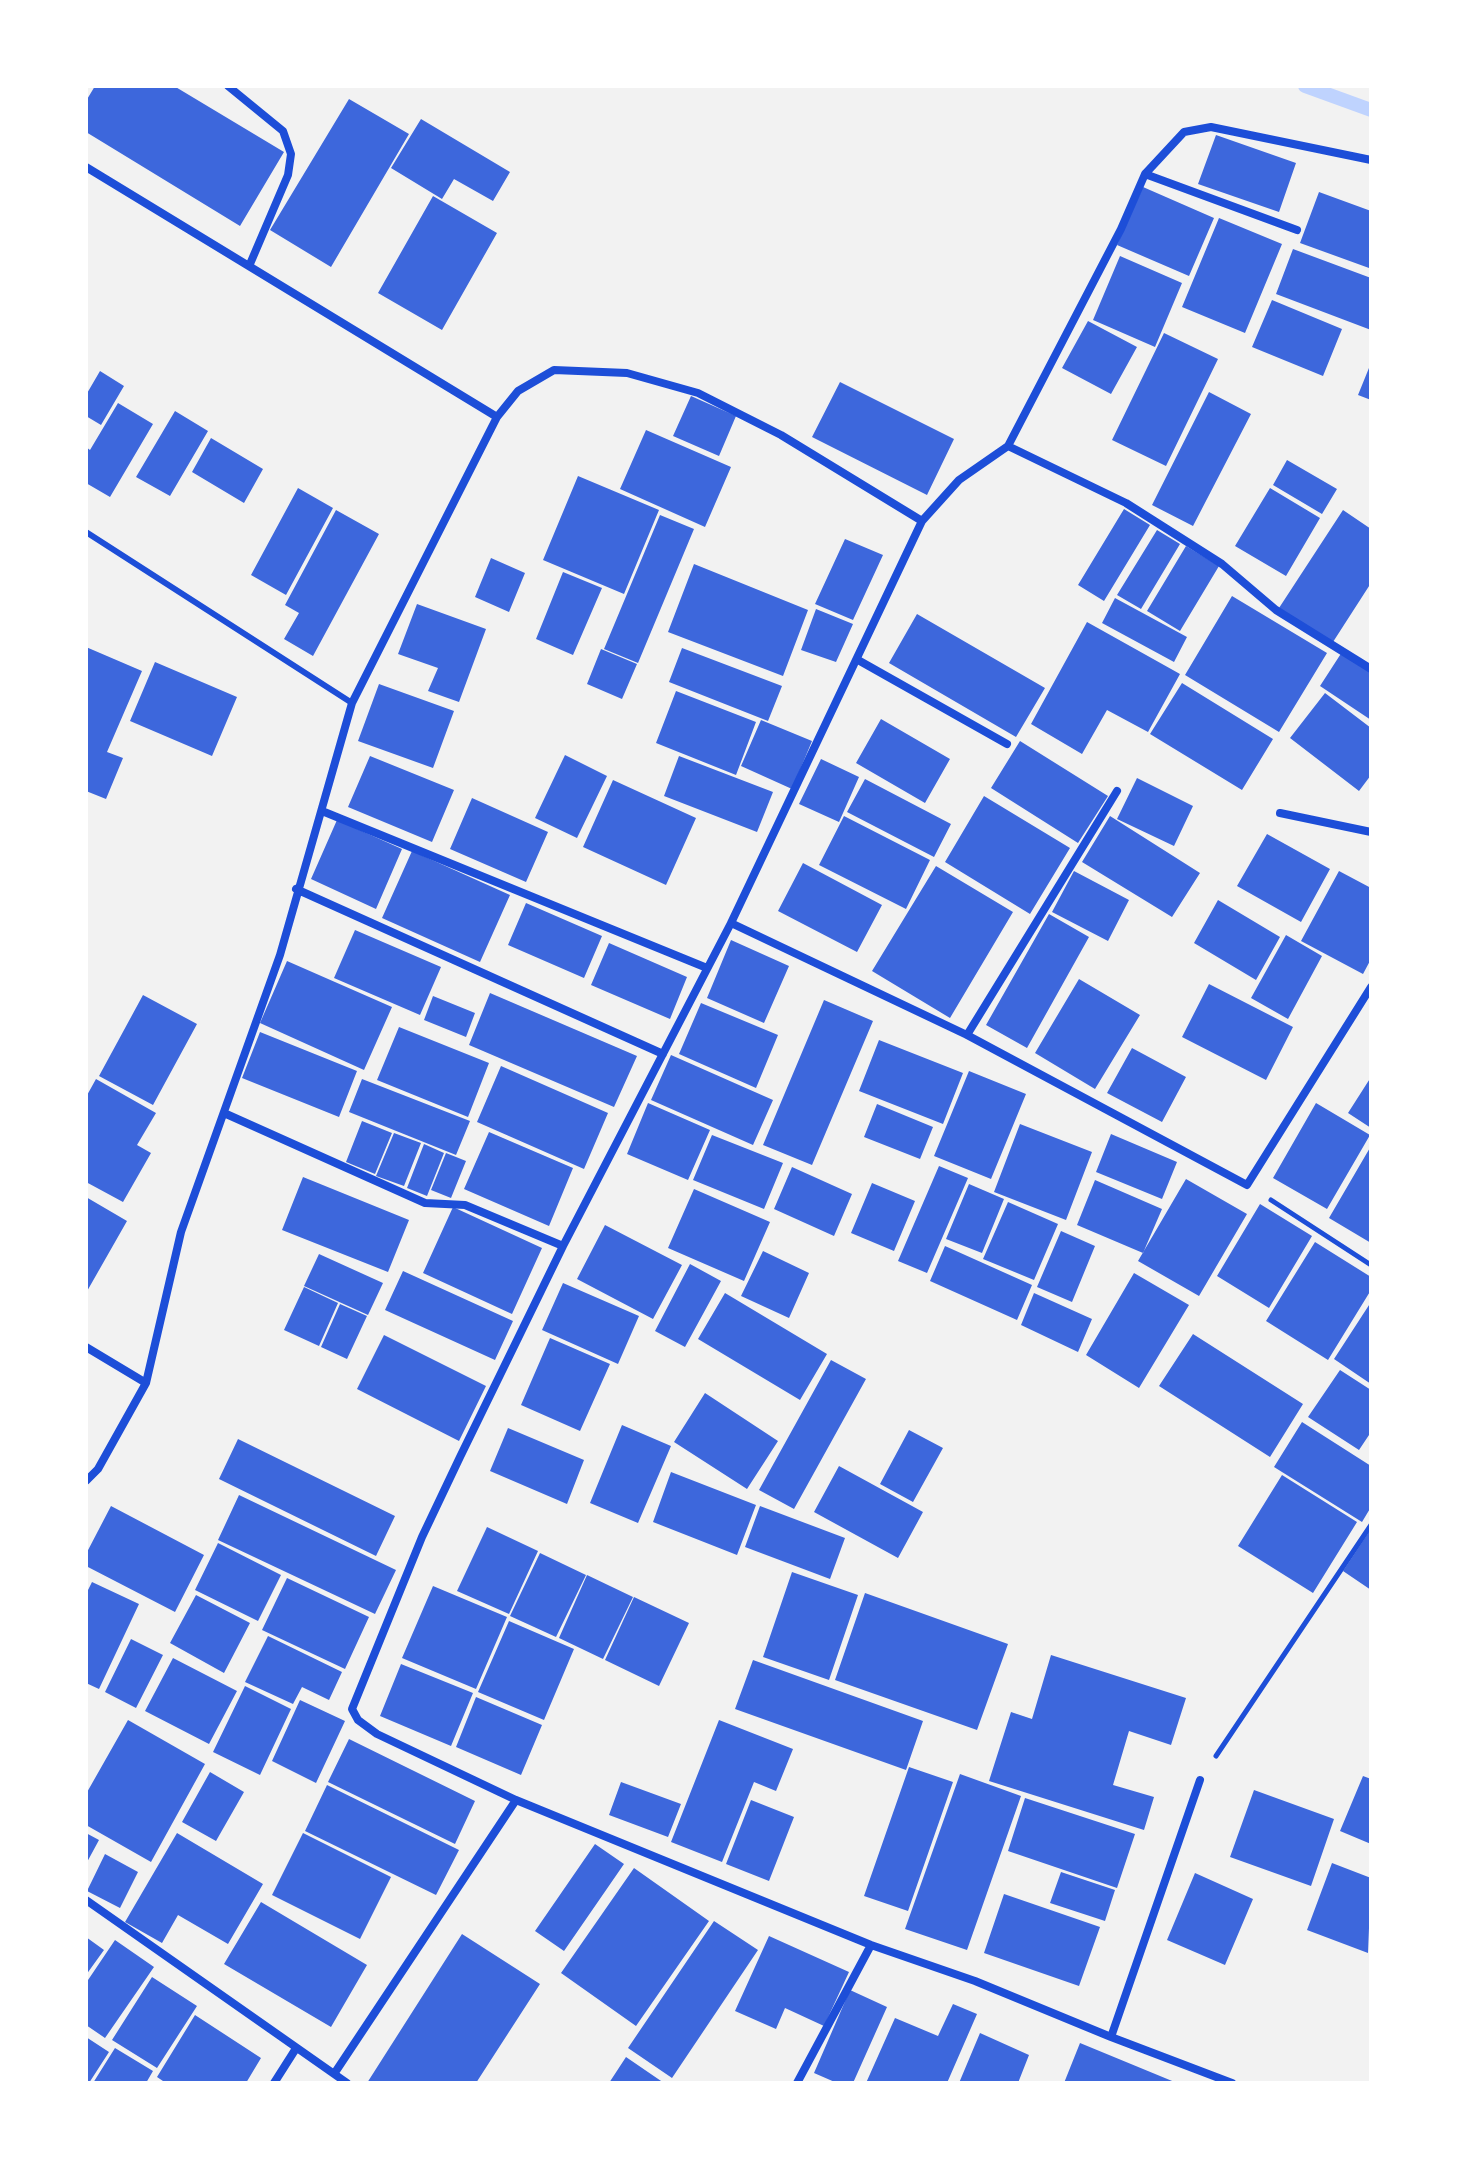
<!DOCTYPE html>
<html>
<head>
<meta charset="utf-8">
<style>
	body { margin:0 }
	#map { position:relative; width:1457px; height:2169px; overflow:hidden; background:#f2f2f2; font-family:"Titillium Web",sans-serif }
	canvas { display:block }
	.frame { position:absolute; inset:0; border:88px solid #fff; pointer-events:none }
</style>
</head>
<body>
<div id="map">
<canvas width="1457" height="2169"></canvas>
<div class="frame"></div>
</div>
<script>
const context = document.querySelector('canvas').getContext('2d');
context.lineJoin = 'round';
function poly(rows) {
  const path = new Path2D();
  for (const r of rows) {
    path.moveTo(r[0], r[1]);
    for (let i = 2; i < r.length; i += 2) path.lineTo(r[i], r[i + 1]);
  }
  return path;
}
function stroke(path, color, width, dash) {
  context.strokeStyle = color;
  context.lineWidth = width;
  context.lineCap = dash ? 'butt' : 'round';
  context.setLineDash(dash || []);
  context.stroke(path);
}
function paint(path, color) {
  context.fillStyle = color;
  context.fill(path, 'evenodd');
}
stroke(poly([
	[1305,86,1371,110]
]), '#bfd3fe', 14);
paint(poly([
	[95,86,174,86,284,152,240,226,86,132,86,101],
	[349,99,409,134,331,267,270,230],
	[421,119,510,172,493,201,454,179,442,199,391,168],
	[1216,135,1296,163,1279,212,1198,184],
	[1143,187,1214,218,1189,276,1117,245],
	[1319,192,1371,211,1369,268,1300,243],
	[433,196,497,233,442,330,378,293],
	[1219,218,1282,244,1245,333,1182,307],
	[1293,249,1371,278,1371,330,1276,294],
	[1120,256,1182,283,1155,347,1093,320],
	[1272,300,1342,329,1323,376,1252,347],
	[1088,321,1137,347,1111,394,1062,368],
	[1164,333,1218,359,1166,466,1112,440],
	[1371,363,1371,400,1358,395],
	[100,371,124,386,101,425,86,416,86,395],
	[840,382,954,439,927,495,812,437],
	[1209,392,1251,414,1193,526,1152,505],
	[691,396,736,416,719,456,673,436],
	[118,403,153,424,110,497,86,483,86,447,90,450],
	[175,411,208,431,170,496,136,477],
	[646,430,731,467,705,527,620,489],
	[211,438,263,469,244,503,192,472],
	[1287,460,1337,489,1322,514,1273,485],
	[578,476,659,510,624,594,543,560],
	[298,488,333,508,286,595,251,575],
	[1270,488,1320,518,1286,576,1235,546],
	[1124,509,1150,525,1104,601,1078,585],
	[336,510,379,534,313,656,284,639,299,613,285,605],
	[1343,510,1371,529,1371,583,1333,642,1279,608],
	[660,515,694,529,638,663,604,649],
	[1157,530,1180,544,1141,609,1117,595],
	[845,539,883,555,853,620,815,604],
	[1186,546,1219,566,1180,631,1147,611],
	[491,558,525,573,509,612,475,597],
	[694,564,808,610,783,676,668,632],
	[563,572,602,588,573,655,536,639],
	[1232,596,1327,653,1279,732,1185,675],
	[1115,598,1187,637,1174,662,1102,623],
	[417,604,486,629,459,702,428,691,438,668,398,654],
	[816,609,853,624,836,662,801,650],
	[917,614,1045,688,1016,737,889,663],
	[1087,622,1180,674,1148,732,1107,710,1082,754,1031,724],
	[86,647,142,671,107,752,123,758,106,799,86,791],
	[682,648,782,686,768,721,669,682],
	[601,649,637,664,622,699,587,684],
	[1342,652,1371,672,1371,720,1320,686],
	[155,662,237,697,212,756,130,721],
	[1182,683,1273,739,1242,790,1150,734],
	[379,684,454,711,433,768,358,741],
	[676,691,756,722,736,775,656,743],
	[1325,693,1371,728,1371,775,1359,791,1290,738],
	[881,719,950,759,925,803,856,763],
	[761,720,812,741,792,789,741,766],
	[1020,741,1108,796,1078,843,991,788],
	[565,755,607,776,577,838,535,818],
	[370,756,454,790,432,842,348,807],
	[679,756,773,792,757,832,664,796],
	[821,759,859,777,839,822,799,804],
	[1137,778,1193,806,1174,846,1117,819],
	[865,779,951,824,934,857,847,812],
	[613,780,696,818,666,885,583,847],
	[984,796,1070,848,1030,914,945,862],
	[472,798,548,832,526,882,450,849],
	[844,816,930,860,906,909,819,865],
	[1110,816,1200,873,1172,917,1082,862],
	[337,820,402,849,376,909,311,879],
	[1267,834,1330,869,1301,922,1237,886],
	[412,851,510,895,480,962,382,918],
	[803,863,882,905,857,952,778,911],
	[936,866,1013,912,950,1018,872,971],
	[1074,871,1129,900,1108,941,1052,912],
	[1339,871,1371,888,1371,959,1363,974,1301,941],
	[1218,900,1280,937,1256,980,1194,943],
	[526,903,602,936,584,978,508,945],
	[1049,914,1089,937,1027,1048,986,1025],
	[355,930,441,967,420,1015,334,978],
	[1286,935,1322,956,1288,1019,1251,998],
	[731,940,789,966,764,1023,707,998],
	[609,943,687,977,670,1019,591,985],
	[287,961,392,1007,364,1070,260,1023],
	[1079,979,1140,1015,1095,1089,1035,1053],
	[1209,984,1293,1027,1266,1080,1182,1037],
	[490,993,637,1056,614,1107,469,1045],
	[143,995,197,1024,153,1105,99,1076],
	[433,996,475,1013,466,1037,424,1020],
	[824,1000,873,1021,812,1165,763,1145],
	[701,1003,778,1035,756,1088,679,1054],
	[399,1027,489,1063,468,1117,377,1080],
	[260,1032,357,1071,339,1117,242,1078],
	[879,1040,963,1073,943,1124,859,1091],
	[1132,1048,1186,1077,1162,1122,1107,1093],
	[671,1055,773,1100,753,1145,651,1100],
	[501,1066,608,1113,584,1169,477,1122],
	[969,1071,1026,1094,991,1179,934,1156],
	[1371,1077,1371,1128,1348,1113],
	[96,1079,156,1113,137,1145,151,1153,123,1202,86,1182,86,1097],
	[362,1079,470,1121,456,1155,349,1112],
	[648,1103,710,1130,688,1180,627,1154],
	[1316,1103,1370,1135,1327,1209,1273,1178],
	[877,1104,933,1127,920,1159,864,1137],
	[362,1121,392,1133,375,1174,346,1162],
	[1020,1124,1092,1152,1066,1220,994,1192],
	[489,1132,573,1168,549,1226,464,1189],
	[394,1133,421,1143,404,1186,376,1176],
	[1111,1134,1177,1162,1162,1199,1096,1172],
	[712,1135,783,1163,764,1209,693,1180],
	[424,1144,444,1153,427,1196,407,1188],
	[1371,1146,1371,1243,1329,1218],
	[446,1153,466,1161,451,1198,431,1190],
	[939,1166,968,1178,927,1273,898,1261],
	[792,1167,852,1194,834,1236,774,1209],
	[303,1177,409,1220,388,1272,282,1230],
	[1186,1179,1247,1214,1199,1296,1138,1261],
	[1095,1180,1162,1209,1143,1253,1077,1225],
	[872,1183,915,1201,894,1251,851,1233],
	[969,1184,1004,1199,982,1253,946,1239],
	[694,1189,770,1222,744,1281,668,1248],
	[86,1197,127,1221,86,1293],
	[1008,1202,1058,1224,1034,1280,983,1259],
	[1260,1204,1312,1236,1269,1308,1217,1276],
	[453,1207,542,1248,512,1314,423,1273],
	[605,1225,682,1265,653,1319,577,1279],
	[1061,1231,1095,1246,1072,1302,1037,1287],
	[1315,1242,1371,1277,1371,1290,1328,1360,1266,1321],
	[945,1246,1032,1285,1017,1320,930,1281],
	[763,1251,809,1273,789,1318,741,1296],
	[319,1254,383,1283,368,1315,304,1286],
	[690,1264,721,1281,685,1347,655,1331],
	[403,1271,513,1321,495,1360,385,1310],
	[1134,1273,1189,1305,1139,1388,1086,1355],
	[563,1283,639,1316,618,1364,542,1330],
	[304,1287,338,1303,319,1346,284,1330],
	[725,1293,827,1354,800,1400,698,1339],
	[1034,1293,1092,1319,1078,1352,1021,1325],
	[1371,1302,1371,1384,1334,1359],
	[340,1304,367,1316,347,1359,321,1347],
	[1193,1334,1303,1404,1270,1457,1159,1386],
	[384,1335,486,1386,459,1441,357,1389],
	[550,1338,610,1364,580,1431,521,1405],
	[831,1360,866,1379,794,1509,759,1490],
	[1340,1370,1371,1390,1371,1432,1359,1450,1308,1417],
	[705,1393,778,1441,747,1489,674,1442],
	[1302,1422,1371,1466,1371,1507,1362,1522,1274,1467],
	[622,1425,671,1446,638,1523,590,1503],
	[508,1428,584,1460,567,1504,490,1471],
	[909,1430,943,1448,913,1502,880,1484],
	[238,1439,395,1516,376,1556,219,1479],
	[839,1466,923,1512,898,1558,814,1512],
	[671,1472,756,1505,737,1555,653,1522],
	[1282,1475,1357,1522,1313,1593,1238,1546],
	[239,1495,396,1570,375,1614,218,1540],
	[111,1506,204,1555,175,1612,86,1566,86,1554],
	[760,1506,845,1538,830,1579,745,1547],
	[487,1527,538,1551,509,1614,457,1591],
	[1371,1529,1371,1590,1343,1571],
	[218,1543,281,1575,258,1621,195,1590],
	[540,1553,586,1575,556,1637,510,1616],
	[792,1572,858,1595,829,1680,763,1657],
	[587,1575,633,1597,603,1659,559,1638],
	[287,1578,369,1617,345,1669,262,1630],
	[92,1582,139,1604,99,1689,86,1683,86,1594],
	[433,1586,507,1617,476,1689,402,1658],
	[865,1593,1008,1644,977,1730,835,1680],
	[196,1595,250,1623,224,1673,170,1643],
	[634,1597,689,1623,659,1686,605,1660],
	[509,1621,574,1649,544,1720,478,1692],
	[268,1636,342,1672,329,1700,302,1687,293,1704,245,1682],
	[131,1639,163,1655,136,1708,105,1692],
	[1051,1655,1186,1698,1171,1745,1129,1731,1113,1785,1154,1797,1144,1830,989,1781,1011,1712,1032,1719],
	[173,1658,237,1691,209,1744,145,1711],
	[753,1660,923,1721,906,1770,735,1709],
	[401,1664,473,1693,451,1746,380,1716],
	[245,1686,291,1709,260,1775,213,1752],
	[476,1697,542,1725,521,1775,456,1747],
	[300,1700,345,1721,316,1783,272,1761],
	[128,1720,205,1764,151,1862,86,1825,86,1794],
	[719,1720,793,1749,776,1791,754,1782,722,1862,671,1842],
	[349,1739,475,1801,455,1844,328,1782],
	[909,1767,953,1782,908,1911,864,1896],
	[210,1772,244,1792,216,1841,182,1822],
	[960,1774,1021,1796,967,1950,905,1929],
	[1363,1776,1371,1779,1371,1844,1340,1831],
	[621,1782,681,1804,668,1837,609,1815],
	[327,1785,459,1850,436,1895,305,1831],
	[1254,1790,1334,1819,1311,1886,1230,1857],
	[1025,1798,1135,1834,1117,1888,1008,1851],
	[751,1800,794,1817,769,1881,726,1864],
	[86,1833,99,1840,86,1864],
	[177,1833,263,1884,228,1944,178,1915,162,1943,125,1922],
	[303,1833,391,1877,360,1939,272,1895],
	[595,1844,624,1864,564,1951,535,1931],
	[105,1854,138,1872,120,1908,87,1891],
	[1332,1863,1371,1878,1368,1953,1307,1930],
	[634,1868,709,1921,636,2026,561,1973],
	[1061,1872,1115,1890,1105,1921,1050,1903],
	[1195,1873,1253,1899,1225,1965,1167,1940],
	[1004,1894,1100,1927,1079,1986,984,1953],
	[261,1902,367,1965,331,2027,224,1964],
	[714,1921,758,1950,672,2078,628,2048],
	[462,1934,540,1984,476,2083,367,2083],
	[769,1936,849,1972,824,2026,785,2008,776,2029,735,2011],
	[86,1937,104,1950,86,1975],
	[115,1940,154,1967,105,2038,86,2025,86,1983],
	[152,1977,197,2006,157,2068,112,2040],
	[850,1990,887,2007,853,2083,837,2083,814,2073],
	[953,2004,977,2014,947,2083,866,2083,895,2018,938,2036],
	[195,2015,261,2058,246,2083,166,2083,157,2077],
	[980,2033,1029,2055,1018,2083,959,2083],
	[86,2037,109,2052,89,2083,86,2083],
	[1080,2043,1177,2083,1064,2083],
	[115,2048,153,2071,146,2083,93,2083],
	[626,2057,664,2083,609,2083]
]), '#3d67dc');
stroke(poly([
	[1271,1200,1371,1265],
	[1216,1756,1371,1525]
]), '#1d4ed8', 5);
stroke(poly([
	[86,532,352,703]
]), '#1d4ed8', 6);
stroke(poly([
	[228,86,283,131,291,154,288,175,250,264],
	[86,167,497,417,352,703,280,955,181,1232,146,1383,98,1469,86,1481],
	[1145,174,1297,230],
	[497,417,518,391,554,370,627,373,698,393,781,435,922,521,959,480,1008,446,1121,229,1145,174,1184,132,1211,127,1371,160],
	[1008,446,1126,503,1222,564,1276,610,1371,669],
	[858,660,1007,744],
	[322,811,707,968],
	[1280,813,1371,832],
	[296,889,663,1054],
	[731,923,922,521],
	[967,1035,1117,791],
	[224,1113,425,1203,465,1205,563,1246],
	[86,1347,146,1383],
	[1200,1780,1111,2037,975,1981,871,1945,516,1800,377,1734,358,1720,352,1709,422,1537,460,1457,563,1246,731,923,967,1035,1247,1185,1371,987],
	[86,1900,347,2083],
	[1111,2037,1232,2083],
	[334,2074,516,1800],
	[274,2083,295,2050],
	[797,2083,871,1945]
]), '#1d4ed8', 8);
</script>
</body>
</html>
